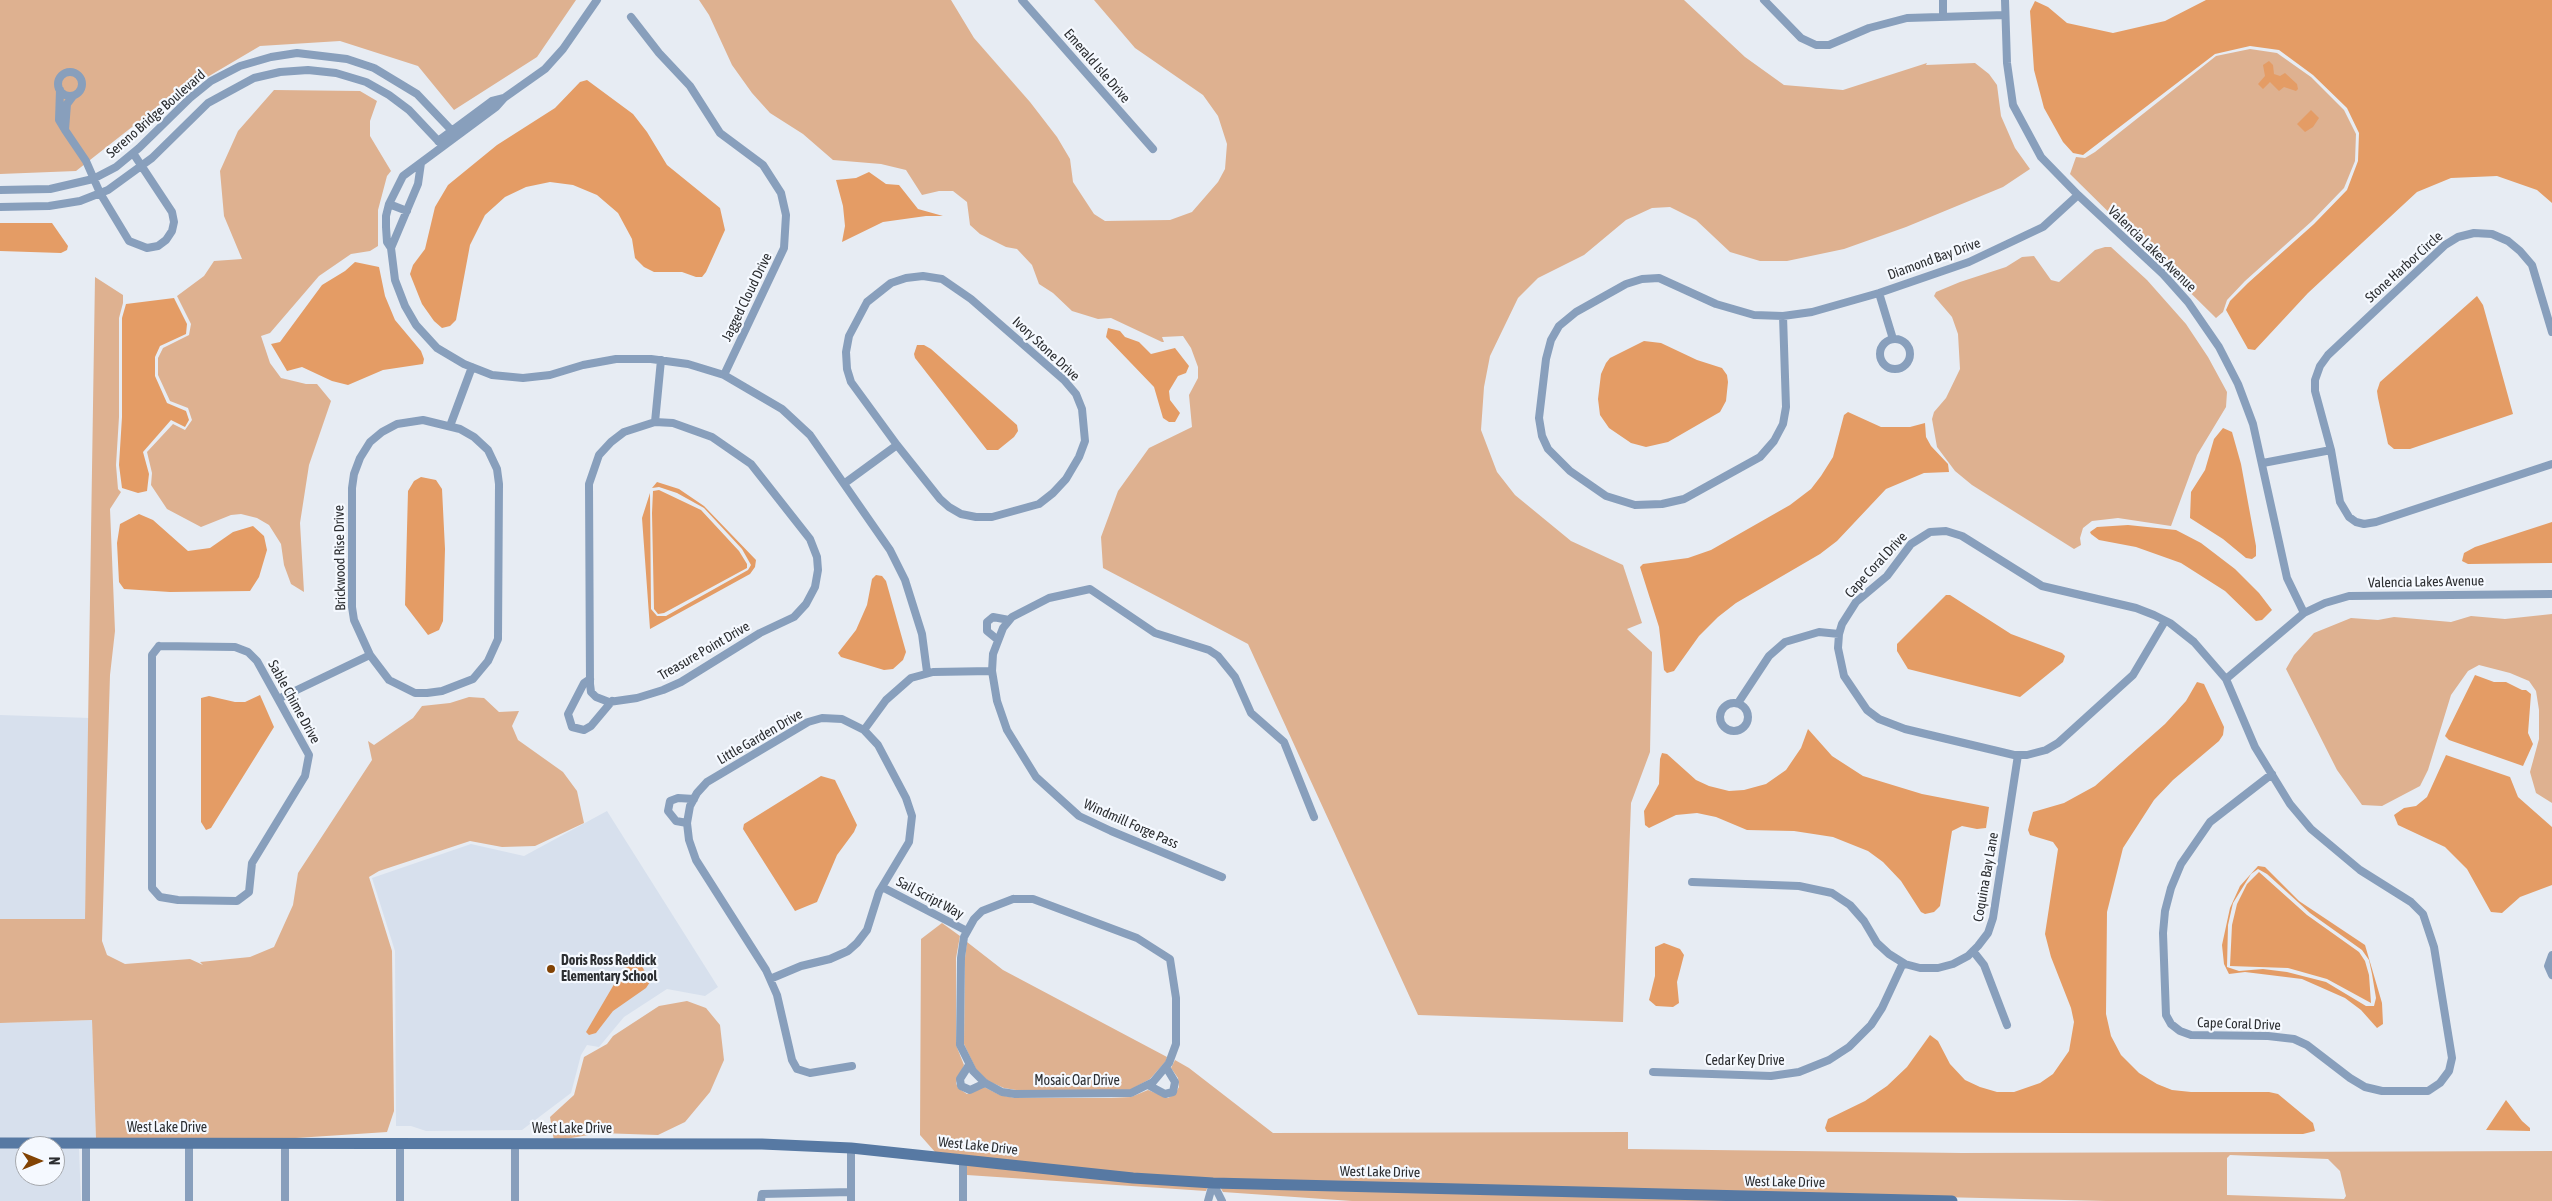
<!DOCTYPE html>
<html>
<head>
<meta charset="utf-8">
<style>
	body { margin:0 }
	#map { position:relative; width:2552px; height:1201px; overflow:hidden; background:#e7ecf3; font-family:"Asap Condensed",sans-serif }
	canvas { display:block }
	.north { position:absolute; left:15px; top:1136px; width:50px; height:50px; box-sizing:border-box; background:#f5f9ff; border:1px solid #a5a8ad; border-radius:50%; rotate:90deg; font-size:14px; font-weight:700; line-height:20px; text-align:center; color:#2c2e31 }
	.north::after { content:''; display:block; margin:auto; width:18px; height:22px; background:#824304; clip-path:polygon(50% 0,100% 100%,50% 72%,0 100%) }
</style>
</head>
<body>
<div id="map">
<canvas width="2552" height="1201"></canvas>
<div class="north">N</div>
</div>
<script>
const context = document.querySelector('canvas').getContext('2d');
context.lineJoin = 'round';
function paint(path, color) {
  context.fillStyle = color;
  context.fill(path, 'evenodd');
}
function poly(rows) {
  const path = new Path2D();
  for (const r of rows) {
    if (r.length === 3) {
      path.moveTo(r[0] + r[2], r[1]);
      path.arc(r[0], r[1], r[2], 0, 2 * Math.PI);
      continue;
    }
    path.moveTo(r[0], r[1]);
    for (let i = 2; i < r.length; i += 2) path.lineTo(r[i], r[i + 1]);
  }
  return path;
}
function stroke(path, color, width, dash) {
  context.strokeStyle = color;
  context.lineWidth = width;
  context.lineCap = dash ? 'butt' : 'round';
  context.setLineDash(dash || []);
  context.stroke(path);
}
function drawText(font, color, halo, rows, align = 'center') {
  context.font = font + ' "Asap Condensed",sans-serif';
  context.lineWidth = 4.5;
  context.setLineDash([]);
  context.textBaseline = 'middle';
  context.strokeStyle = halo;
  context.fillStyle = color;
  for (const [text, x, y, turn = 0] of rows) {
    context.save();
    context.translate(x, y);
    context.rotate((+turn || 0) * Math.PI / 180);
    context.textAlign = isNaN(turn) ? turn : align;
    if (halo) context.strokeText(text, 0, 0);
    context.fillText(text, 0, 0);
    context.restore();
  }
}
paint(poly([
	[0,715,90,718,85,919,0,919],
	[607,811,718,987,705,996,667,989,624,1017,599,1047,587,1045,581,1055,571,1093,522,1130,426,1131,411,1126,396,1126,395,951,372,878,471,844,524,856],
	[92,1020,96,1139,0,1139,0,1023],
	[0,1146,25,1146,25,1176,55,1176,55,1147,79,1149,81,1201,0,1201]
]), '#d7e0ed');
paint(poly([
	[0,0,576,0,537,57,454,110,418,66,340,41,260,46,160,105,76,171,0,174],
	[699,0,951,0,974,38,1030,102,1057,137,1070,159,1073,182,1094,214,1105,221,1170,220,1192,212,1218,182,1225,169,1227,144,1218,116,1203,95,1135,48,1094,0,1684,0,1745,57,1784,85,1843,90,1927,63,1926,65,1975,63,1989,74,1997,85,2001,116,2015,148,2030,169,2003,187,1906,227,1844,249,1787,261,1760,261,1730,252,1696,220,1670,207,1652,208,1626,220,1584,255,1538,278,1518,298,1490,356,1484,387,1481,430,1497,472,1515,495,1571,541,1623,565,1642,623,1627,629,1652,652,1650,752,1631,803,1623,1022,1418,1015,1248,644,1103,568,1101,537,1118,491,1149,448,1192,427,1189,395,1198,378,1198,367,1191,348,1183,336,1162,337,1164,342,1162,342,1111,318,1098,319,1072,311,1053,293,1039,284,1032,265,1017,249,1006,247,980,234,970,225,967,202,953,191,939,191,922,195,906,170,881,164,833,160,803,134,770,113,752,93,732,65,709,15],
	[2250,49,2277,53,2311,77,2344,110,2356,134,2355,161,2344,188,2312,221,2245,281,2227,300,2223,312,2216,318,2070,174,2076,157,2085,158,2095,152,2216,56],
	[274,90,360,91,377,101,370,121,370,136,391,171,387,176,378,210,378,246,370,251,351,254,319,276,270,333,261,336,270,363,281,378,306,384,317,384,331,401,309,465,300,523,304,592,291,584,284,565,281,544,269,525,257,518,241,514,231,515,201,527,167,509,151,485,152,473,147,452,173,424,185,430,192,420,188,408,170,401,158,375,158,358,163,348,189,335,191,324,177,296,204,276,214,261,242,259,224,216,220,171,238,131],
	[2105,247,2111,247,2147,280,2186,324,2208,357,2227,392,2226,407,2197,455,2171,526,2118,518,2092,521,2083,528,2080,538,2081,545,2074,549,1972,485,1955,471,1937,447,1932,419,1934,412,1946,398,1960,369,1958,334,1952,317,1934,296,1936,292,1960,282,2006,267,2022,257,2034,256,2051,280,2059,282,2095,250],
	[95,277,123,295,123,303,119,318,119,417,116,465,118,489,121,492,110,509,115,631,110,675,102,941,107,955,125,964,190,959,203,965,200,962,250,957,274,947,293,905,298,873,372,760,368,741,374,745,413,718,422,706,450,703,469,697,484,698,499,712,519,711,512,726,518,740,563,772,577,791,584,823,535,846,502,847,470,841,379,871,369,877,392,951,394,1111,387,1132,281,1139,96,1139,92,1020,0,1023,0,919,85,919],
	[2552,614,2552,803,2536,793,2530,772,2539,739,2539,710,2536,691,2529,681,2510,673,2479,665,2468,671,2451,695,2428,770,2420,786,2382,806,2362,805,2337,770,2286,669,2294,655,2314,633,2351,618,2378,620,2394,617,2451,622,2471,616,2505,619],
	[942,923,960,936,956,958,956,1045,964,1065,956,1083,958,1088,967,1094,984,1087,1000,1095,1015,1098,1111,1098,1131,1097,1148,1090,1168,1098,1175,1094,1179,1087,1178,1078,1171,1068,1175,1060,1189,1068,1273,1133,1628,1132,1628,1149,1963,1153,2552,1151,2552,1201,2106,1201,1236,1180,1137,1174,935,1152,920,1135,921,939],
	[2230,1155,2328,1159,2340,1171,2346,1196,2344,1199,2227,1195,2227,1158],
	[967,942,1003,970,1167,1057,1166,1061,1150,1079,1130,1090,1016,1090,1004,1088,988,1081,976,1069,964,1044,965,958],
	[687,1001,706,1008,720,1025,724,1060,710,1092,685,1122,658,1135,600,1133,554,1141,550,1117,574,1095,584,1057,607,1044,613,1036,659,1006],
	[967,1163,1208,1186,1206,1191,967,1175],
	[1220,1187,1804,1201,1352,1201,1223,1192]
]), '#deb190');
paint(poly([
	[2206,0,2552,0,2552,203,2537,190,2497,176,2451,178,2417,192,2308,293,2255,350,2248,349,2226,310,2230,301,2248,283,2314,224,2347,190,2358,161,2359,133,2347,108,2313,75,2279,50,2250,46,2215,54,2083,155,2073,153,2063,142,2044,108,2034,70,2030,11,2035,1,2048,7,2067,23,2113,33,2165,21],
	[2269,61,2273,65,2274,74,2280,76,2285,73,2297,84,2298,89,2296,91,2284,87,2279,91,2270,82,2263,89,2258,84,2265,76,2263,65],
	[587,80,633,114,647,132,667,165,720,208,725,230,706,272,702,277,696,277,682,272,654,272,644,267,635,258,632,239,618,213,597,195,573,185,550,182,526,187,505,197,485,215,470,245,456,320,450,326,442,328,434,321,422,304,410,274,413,265,425,249,435,207,448,185,497,145,555,108,580,82],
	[2311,110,2319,118,2313,127,2305,132,2297,124],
	[869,172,886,184,899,185,918,209,943,216,926,216,883,222,842,242,845,226,843,206,836,180,856,178],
	[0,223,52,223,68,246,67,250,61,253,0,251],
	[355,262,379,267,385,296,395,320,421,351,424,359,423,364,383,370,348,385,332,381,302,367,287,371,271,344,280,342,322,285,345,271],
	[2477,296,2483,305,2513,414,2410,449,2394,449,2388,444,2378,398,2377,391,2380,382],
	[174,298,187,324,186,334,160,346,155,357,155,376,167,403,186,411,189,420,185,427,171,420,143,452,149,474,147,491,138,493,122,488,119,465,122,417,122,318,126,304],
	[1108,328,1120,331,1125,337,1139,342,1151,354,1175,348,1189,366,1186,373,1178,376,1169,391,1170,400,1180,413,1175,422,1169,422,1163,418,1154,387,1106,337],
	[1644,341,1661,343,1697,360,1722,368,1727,375,1728,382,1726,401,1720,412,1668,442,1646,447,1631,443,1609,428,1600,415,1598,399,1601,374,1606,363,1610,358],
	[917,345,924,345,931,349,1017,425,1018,431,1014,437,998,450,987,450,915,358,914,354],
	[1848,412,1881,427,1910,427,1925,423,1926,437,1931,446,1948,464,1949,472,1924,473,1886,489,1837,541,1820,554,1736,603,1718,617,1699,636,1674,671,1667,673,1664,670,1659,627,1640,567,1643,564,1688,558,1711,550,1790,505,1811,489,1821,476,1833,457,1844,415],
	[2223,428,2232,432,2241,464,2256,546,2256,556,2252,559,2246,558,2223,539,2190,518,2191,492,2205,470,2214,439],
	[421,477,436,480,442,489,445,549,443,621,439,630,428,635,405,605,408,491,414,481],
	[657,482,679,489,704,506,756,560,755,567,750,574,650,629,642,518,650,493,651,609,657,616,666,616,748,570,751,565,742,549,704,508,677,493,659,487,652,488],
	[659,490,701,510,739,551,747,564,747,568,664,613,658,614,654,609,652,513,653,491],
	[139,514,153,520,188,551,210,548,233,532,253,526,264,536,267,550,259,577,250,591,170,592,124,589,119,582,117,543,120,524],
	[2552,522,2552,563,2468,564,2462,561,2464,553,2475,547],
	[2128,525,2176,530,2201,543,2235,569,2259,593,2272,610,2262,620,2256,621,2225,591,2181,563,2136,547,2099,540,2091,534,2090,532,2097,527],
	[876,575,882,576,886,581,906,652,903,660,893,669,884,670,841,657,838,653,856,630,867,605,872,579],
	[1946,595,1950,595,2011,634,2062,653,2065,656,2063,662,2020,697,1908,669,1897,651,1897,644],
	[2475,675,2494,682,2506,682,2522,690,2526,690,2531,694,2528,733,2533,744,2523,766,2449,740,2445,736],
	[2197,682,2204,684,2224,727,2223,735,2219,741,2173,780,2154,800,2123,848,2107,912,2106,1014,2111,1036,2121,1055,2139,1073,2157,1084,2172,1090,2191,1092,2269,1092,2278,1094,2313,1123,2315,1131,2303,1134,1827,1132,1825,1128,1828,1119,1865,1101,1887,1086,1907,1067,1930,1035,1938,1041,1950,1064,1965,1080,1980,1087,1997,1092,2014,1092,2040,1083,2053,1074,2069,1051,2074,1022,2071,1008,2051,957,2045,934,2058,849,2053,842,2030,835,2028,830,2031,819,2033,812,2064,803,2095,786,2165,724,2186,701],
	[260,695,274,727,211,828,206,830,201,822,201,698,209,696,235,702,245,702],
	[1808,729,1832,756,1863,776,1922,794,1989,807,1986,828,1977,829,1962,826,1952,831,1940,906,1934,912,1925,914,1921,912,1901,881,1883,862,1868,851,1833,837,1794,831,1747,830,1716,817,1697,813,1676,815,1649,828,1645,825,1644,811,1659,784,1660,759,1662,753,1667,754,1696,780,1709,786,1729,791,1744,790,1766,784,1786,770,1801,748],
	[2446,755,2510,777,2518,797,2552,827,2552,885,2520,897,2502,913,2491,912,2467,869,2445,847,2398,825,2394,815,2404,808,2416,806,2427,797],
	[821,776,835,780,857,825,854,832,837,855,817,902,795,911,743,829,744,824],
	[2258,866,2265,867,2299,901,2365,945,2382,1003,2383,1024,2377,1028,2361,1010,2345,998,2302,979,2245,972,2229,974,2224,964,2222,945,2230,908,2240,886],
	[2258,869,2267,874,2310,913,2362,950,2369,960,2372,974,2376,998,2374,1006,2366,1006,2326,982,2287,972,2263,969,2239,971,2227,967,2228,925,2233,903,2251,874],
	[2259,872,2307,915,2359,952,2365,961,2369,975,2371,1003,2327,979,2288,968,2230,966,2232,925,2237,904,2247,884],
	[1664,943,1680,949,1684,955,1677,982,1679,1003,1673,1007,1656,1006,1649,1000,1655,976,1655,947],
	[635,962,640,962,650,982,646,988,613,1011,596,1033,589,1035,586,1032,623,969],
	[2506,1100,2522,1121,2530,1128,2530,1131,2486,1130]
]), '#e49c65');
stroke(poly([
	[1022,0,1153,149],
	[1764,0,1801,38,1816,45,1829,45,1869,28,1907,18,2005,15],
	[1943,0,1943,15],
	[2005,0,2007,63,2013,105,2041,157,2078,195,2163,274,2188,302,2219,347,2238,384,2253,424,2287,578,2304,613,2325,603,2349,596,2552,594],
	[631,17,659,53,690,86,720,133,763,165,781,193,786,215,784,248,724,375],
	[70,84,12],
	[60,90,59,120,65,130,67,104,73,96],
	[504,98,496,107,403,176,389,204,386,216,386,227,387,242,391,248,395,280,405,306,416,325,437,348,464,364,492,375,523,378,550,375,583,365,616,359,651,359,688,364,724,375,782,409,810,435,890,550,905,580,922,634,927,672],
	[65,130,86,161,100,193,129,241,147,248,158,246,166,240,172,231,174,222,172,212,133,153],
	[438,141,492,101,504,98,545,69,563,49,597,0],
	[0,190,50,189,93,179,116,167,139,148,190,98,211,81,240,66,271,57,297,53,347,59,374,68,417,94,456,135],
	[389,204,407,211],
	[0,207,49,206,80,201,108,190,152,158,208,103,254,78,280,72,308,70,336,73,366,82,389,95,409,110,442,145],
	[391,248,418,184,421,163],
	[923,276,942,279,971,299,1064,380,1076,394,1082,409,1085,441,1079,457,1066,479,1053,493,1039,504,992,517,976,517,961,514,949,507,940,499,897,445,851,382,847,369,846,352,849,336,867,302,891,283,906,278,923,276],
	[1879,293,1893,339],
	[1783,316,1786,407,1783,424,1774,441,1760,457,1684,499,1662,504,1635,505,1606,496,1570,471,1548,449,1542,436,1539,418,1546,359,1551,340,1559,326,1576,312,1626,284,1642,279,1659,278,1716,304,1754,315,1783,316,1812,312,1879,293,1969,262,2043,227,2078,195],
	[2552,332,2532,265,2520,251,2508,241,2492,234,2474,233,2458,237,2445,245,2328,355,2320,366,2315,380,2315,391,2331,450,2340,502,2349,517,2356,522,2364,524,2376,522,2552,464],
	[1895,354,15],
	[423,420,460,429,474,437,488,450,497,469,499,484,498,639,488,661,473,679,442,691,427,693,415,693,389,680,370,655,354,620,352,607,352,488,354,474,360,458,370,442,382,432,397,424,423,420],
	[655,422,673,423,712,437,751,464,810,539,817,557,818,570,815,587,806,604,794,617,760,633,681,682,663,690,637,698,609,702,596,697,591,692,590,684,589,484,599,455,611,442,624,432,655,422],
	[655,422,661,360],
	[450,426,472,367],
	[2263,463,2331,450],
	[845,483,897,445],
	[2165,621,2133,675,2058,743,2046,750,2027,755,2014,755,1905,729,1879,719,1867,710,1844,676,1838,648,1839,634,1842,624,1856,602,1887,576,1911,544,1930,532,1946,531,1962,536,2042,586,2136,608,2154,615,2170,623,2194,642,2226,679,2255,747,2290,804,2311,829,2360,870,2411,902,2423,914,2434,947,2452,1058,2449,1071,2440,1083,2428,1091,2382,1091,2365,1087,2350,1078,2307,1045,2294,1039,2268,1036,2191,1035,2180,1031,2171,1024,2166,1015,2163,933,2165,911,2171,888,2181,864,2210,822,2272,774],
	[998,640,987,631,987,622,993,617,1009,620],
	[159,646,235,647,248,652,257,661,309,755,305,776,252,863,249,892,237,901,178,900,160,897,152,888,152,655,159,646],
	[590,679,584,683,568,714,572,727,584,730,591,726,612,701],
	[2226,679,2304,613],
	[278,699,370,655],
	[1734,717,14],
	[1738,703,1769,656,1785,642,1819,632,1839,634],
	[864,730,886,700,911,678,933,672,992,671],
	[687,823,676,821,668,811,670,801,678,798,694,799],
	[1222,877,1111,831,1079,816,1036,777,1007,730,997,701,992,671,993,654,1003,628,1012,617,1049,598,1090,589,1155,633,1209,650,1218,656,1235,677,1251,713,1284,742,1314,817],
	[1692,882,1799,886,1832,893,1850,905,1864,921,1877,943,1889,954,1905,964,1920,968,1938,968,1953,964,1968,956,1978,946,1988,933,1993,918,2018,755],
	[882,887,967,931],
	[1013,899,1033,899,1137,938,1170,959,1176,998,1176,1044,1169,1063,1153,1082,1131,1093,1015,1094,1002,1092,985,1083,973,1071,960,1045,961,958,964,937,974,919,982,911,1013,899],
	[1973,951,1984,965,2007,1025],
	[2552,955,2548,966,2552,975],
	[770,979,801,966,830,959,848,951,857,943,867,930,879,892,909,842,912,816,906,798,878,745,864,730,842,719,822,718,808,722,707,782,697,793,690,806,687,823,689,840,696,860,766,970,777,995,792,1060,797,1069,810,1073,852,1066],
	[969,1065,960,1079,961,1086,970,1090,985,1083],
	[1653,1072,1771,1076,1799,1072,1829,1060,1849,1047,1871,1025,1882,1008,1903,963],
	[1148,1085,1165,1094,1173,1092,1175,1082,1166,1067],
	[515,1145,515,1201],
	[963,1159,963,1201],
	[1213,1183,1222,1201],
	[86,1201,86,1143],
	[189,1201,189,1143],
	[285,1201,285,1143],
	[400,1201,400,1144],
	[761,1201,762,1194,851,1192],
	[851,1201,851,1148],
	[1208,1201,1213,1183]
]), '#889fbc', 8);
stroke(poly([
	[0,1143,762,1144,851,1148,1133,1178,1213,1183,1952,1201]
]), '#5779a3', 11);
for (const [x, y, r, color] of [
	[551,969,5,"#824304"]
]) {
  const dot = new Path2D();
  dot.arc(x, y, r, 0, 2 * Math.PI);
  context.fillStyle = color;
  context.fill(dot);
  stroke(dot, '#f5f9ff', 2);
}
drawText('14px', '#2c2e31', '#f5f9ff', [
	["Emerald Isle Drive",1097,66,49],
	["Sereno Bridge Boulevard",156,114,-41],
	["Valencia Lakes Avenue",2152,249,44],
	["Diamond Bay Drive",1934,259,-20],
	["Stone Harbor Circle",2404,267,-42],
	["Jagged Cloud Drive",747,297,-64],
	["Ivory Stone Drive",1046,349,43],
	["Brickwood Rise Drive",340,558,-91],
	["Cape Coral Drive",1876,565,-47],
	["Valencia Lakes Avenue",2426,582,-1],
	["Treasure Point Drive",704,651,-30],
	["Sable Chime Drive",294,702,61],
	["Little Garden Drive",760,737,-30],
	["Windmill Forge Pass",1131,824,24],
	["Coquina Bay Lane",1986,877,-80],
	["Sail Script Way",930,898,28],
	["Cape Coral Drive",2239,1024,2],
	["Cedar Key Drive",1745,1061],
	["Mosaic Oar Drive",1077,1081],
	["West Lake Drive",167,1128],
	["West Lake Drive",572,1129],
	["West Lake Drive",978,1146,6],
	["West Lake Drive",1380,1172,1],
	["West Lake Drive",1785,1182,1]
]);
drawText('bold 14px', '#2c2e31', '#f5f9ff', [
	["Doris Ross Reddick",561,961],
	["Elementary School",561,977]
], 'left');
</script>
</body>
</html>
